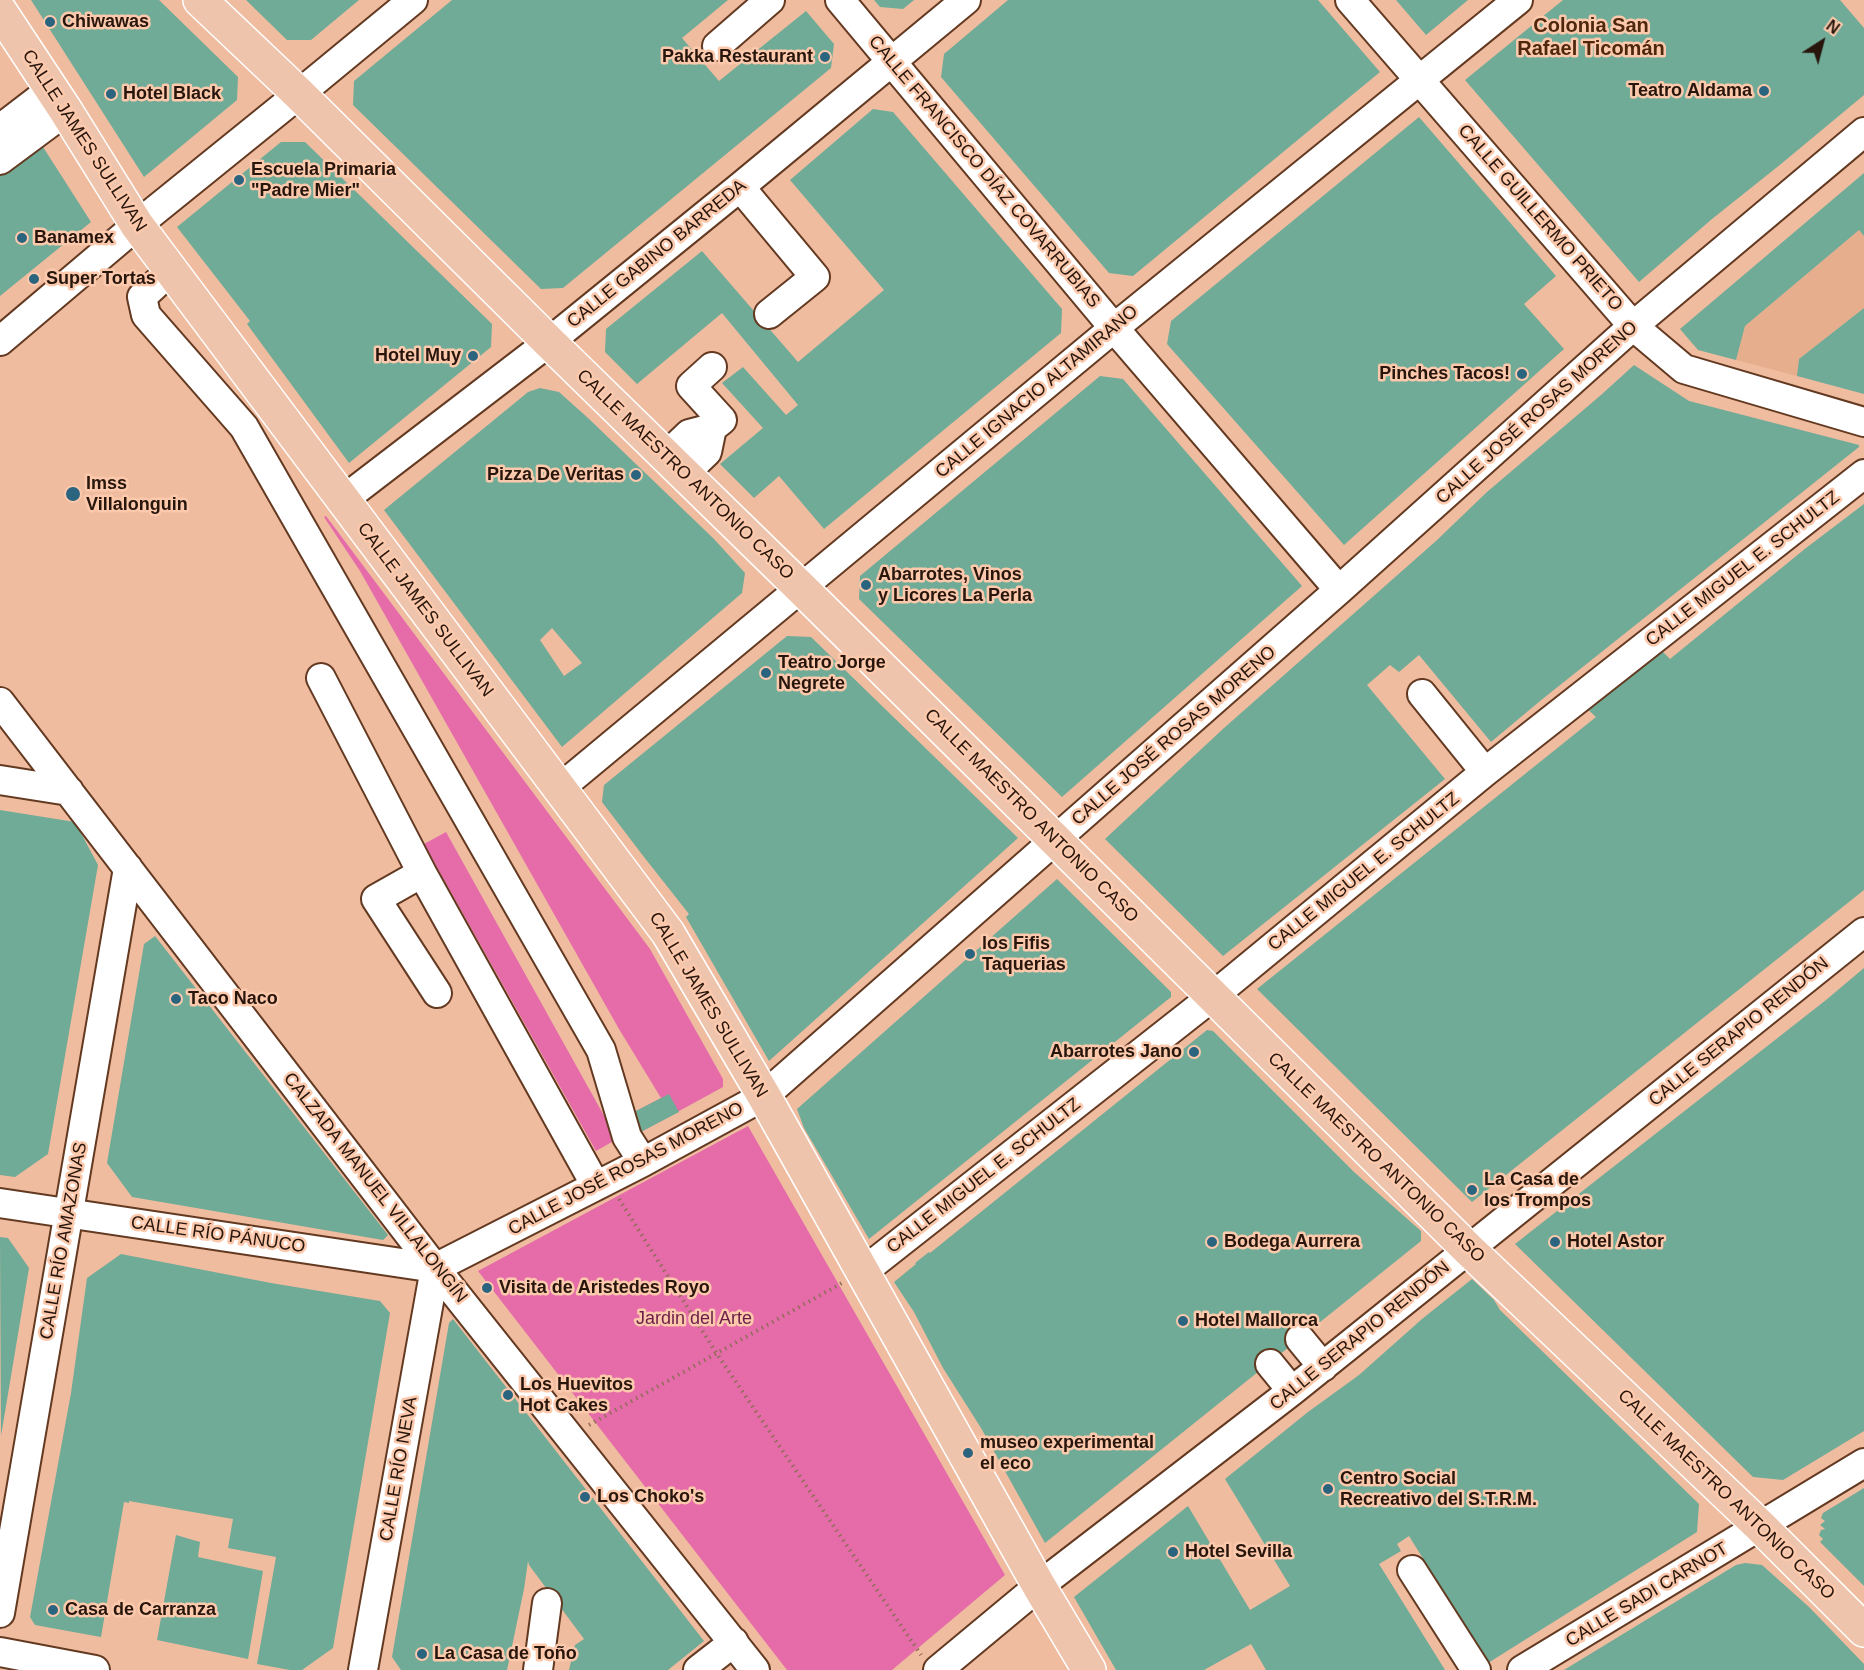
<!DOCTYPE html>
<html>
<head>
<meta charset="utf-8">
<style>
	body { margin:0 }
	#map { position:relative; width:1864px; height:1670px; overflow:hidden; background:#efbca0; font-family:Arial,sans-serif }
	canvas { display:block }
	.north { position:absolute; left:1792px; top:12px; width:60px; height:60px; -webkit-text-stroke:4px #fcc9ad; paint-order:stroke; rotate:36deg; font-size:16px; font-weight:700; line-height:24px; text-align:center; color:#28160c }
	.north::after { content:''; display:block; margin:auto; width:21px; height:27px; background:#28160c; clip-path:polygon(50% 0,100% 100%,50% 72%,0 100%) }
</style>
</head>
<body>
<div id="map">
<canvas width="1864" height="1670"></canvas>
<div class="north">N</div>
</div>
<script>
const context = document.querySelector('canvas').getContext('2d');
context.lineJoin = 'round';
function paint(path, color) {
  context.fillStyle = color;
  context.fill(path, 'evenodd');
}
function poly(rows) {
  const path = new Path2D();
  for (const r of rows) {
    path.moveTo(r[0], r[1]);
    for (let i = 2; i < r.length; i += 2) path.lineTo(r[i], r[i + 1]);
  }
  return path;
}
function stroke(path, color, width, dash) {
  context.strokeStyle = color;
  context.lineWidth = width;
  context.lineCap = dash ? 'butt' : 'round';
  context.setLineDash(dash || []);
  context.stroke(path);
}
function drawText(font, color, halo, rows, align = 'center') {
  context.font = font + ' Arial,sans-serif';
  context.lineWidth = 5;
  context.setLineDash([]);
  context.textBaseline = 'middle';
  context.strokeStyle = halo;
  context.fillStyle = color;
  for (const [text, x, y, turn = 0] of rows) {
    context.save();
    context.translate(x, y);
    context.rotate((+turn || 0) * Math.PI / 180);
    context.textAlign = isNaN(turn) ? turn : align;
    if (halo) context.strokeText(text, 0, 0);
    context.fillText(text, 0, 0);
    context.restore();
  }
}
paint(poly([
	[1859,230,1864,236,1864,308,1799,359,1797,376,1736,360,1745,326]
]), '#e7ae8e');
paint(poly([
	[326,516,650,949,723,1079,723,1087,637,1134,627,1116,661,1098,619,1029,360,571,324,517],
	[446,832,617,1139,596,1151,424,844],
	[748,1126,1005,1575,892,1670,787,1670,478,1271]
]), '#e56ba9');
paint(poly([
	[31,0,159,0,238,77,237,100,144,177],
	[246,0,359,0,311,40,287,40],
	[452,0,728,0,682,38,719,81,806,11,834,44,831,68,563,288,541,289,353,105,354,81],
	[874,0,914,0,903,9,880,7],
	[1008,0,1318,0,1380,72,1133,276,1109,273,941,77,944,54],
	[1396,0,1468,0,1426,35],
	[1563,0,1840,0,1864,28,1864,95,1781,164,1712,219,1639,282,1465,80],
	[873,109,893,112,1062,309,1061,333,824,529,779,476,754,498,720,464,763,428,722,383,743,367,786,415,798,405,722,313,637,384,605,352,606,329,702,251,798,362,884,290,790,180],
	[1419,117,1556,276,1524,304,1564,349,1344,545,1167,344,1171,321],
	[281,142,305,142,492,324,491,347,349,463,247,324,250,321,177,227],
	[43,147,91,222,0,296,0,176],
	[1864,173,1864,236,1859,230,1745,326,1736,360,1698,350,1680,329],
	[1864,308,1864,394,1797,376,1799,359],
	[1634,365,1689,401,1859,445,1859,447,1540,701,1491,742,1419,655,1399,672,1390,665,1367,685,1445,779,1223,956,1105,839,1224,728,1436,541,1487,492,1601,395],
	[1100,376,1123,379,1302,586,1062,797,859,599,860,576],
	[540,388,559,392,588,418,714,539,745,573,742,593,562,747,384,510,522,397,528,392],
	[552,628,582,663,564,676,540,640],
	[1864,504,1864,890,1472,1202,1257,989,1596,717,1581,703,1653,642,1670,659,1806,548],
	[787,636,811,637,1018,838,769,1061,686,917,689,914,644,857,602,802,604,785],
	[0,810,75,822,98,865,48,1154,15,1177,0,1175],
	[1057,879,1171,992,1171,997,869,1239,804,1128,797,1109],
	[155,936,388,1235,383,1240,132,1197,107,1163,144,944],
	[1864,968,1864,1431,1783,1480,1753,1477,1515,1244,1826,1000],
	[1207,1030,1213,1031,1354,1172,1421,1231,1421,1241,1045,1543,981,1428,943,1368,914,1312,894,1282,916,1264,915,1263,929,1252,930,1253],
	[669,1094,679,1112,635,1135,630,1114],
	[0,1237,8,1238,29,1268,1,1436],
	[121,1254,271,1283,380,1301,390,1313,333,1648,302,1670,290,1670,257,1664,276,1557,228,1548,233,1519,129,1501,129,1503,124,1502,101,1637,35,1625,30,1617,71,1393,87,1278],
	[1472,1279,1494,1300,1500,1310,1699,1504,1697,1532,1488,1663,1409,1536,1397,1544,1401,1551,1379,1564,1445,1670,1266,1670,1251,1644,1204,1670,1116,1670,1074,1597,1188,1506,1250,1610,1290,1586,1225,1479,1308,1412,1359,1375,1422,1319],
	[453,1319,704,1641,668,1670,569,1670,575,1645,584,1639,529,1565,528,1561,524,1589,507,1670,401,1670,392,1657,449,1323],
	[1864,1488,1864,1586,1820,1542,1823,1539,1819,1535,1821,1530,1825,1529,1820,1525,1825,1521,1821,1518,1823,1513],
	[176,1535,200,1542,198,1557,263,1571,248,1659,157,1640],
	[1745,1563,1762,1565,1809,1607,1864,1664,1864,1670,1564,1670,1736,1565]
]), '#6fab97');
const minor = poly([
	[840,0,1114,328,1339,590],
	[1350,0,1633,326,1684,369,1864,422],
	[717,46,770,0],
	[0,129,52,89],
	[0,160,66,111],
	[740,187,815,277,769,314],
	[171,270,142,297,146,315,244,427,601,1050,627,1137,643,1162],
	[0,341,137,225,299,94,413,0],
	[666,456,689,434,712,428,722,420,691,386,712,367],
	[684,474,707,452,712,428],
	[343,500,549,342,740,187,966,0],
	[321,678,422,873],
	[1422,694,1485,772],
	[0,702,435,1268,755,1670],
	[0,780,69,791],
	[560,788,1114,328,1518,0],
	[437,993,376,899,422,873,596,1186],
	[0,1203,435,1268],
	[435,1268,643,1162,764,1096,1339,590,1633,326,1864,132],
	[864,1271,1212,997,1485,772,1864,474],
	[1300,1339,1323,1367],
	[1270,1364,1292,1391],
	[1412,1570,1476,1670],
	[0,1613,128,868],
	[0,1652,95,1670],
	[363,1670,435,1268],
	[538,1670,547,1603],
	[698,1670,734,1642],
	[938,1670,1039,1586,1292,1391,1864,932],
	[1522,1670,1864,1463]
]);
const major = poly([
	[200,0,299,94,549,342,801,588,1468,1249,1760,1526,1864,1630],
	[0,11,66,111,137,225,668,933,764,1096,1039,1586,1089,1670]
]);
stroke(minor, '#633a21', 32);
stroke(major, '#fff', 36);
stroke(poly([
	[619,1199,717,1354,921,1655],
	[589,1425,842,1283]
]), '#916d5a', 4, [1.5, 4.5]);
stroke(minor, '#fff', 28);
stroke(major, '#eec4ac', 33);
for (const [x, y, r, color] of [
	[50,22,6,"#2b647e"],
	[825,57,6,"#2b647e"],
	[1764,91,6,"#2b647e"],
	[111,94,6,"#2b647e"],
	[239,180,6,"#2b647e"],
	[22,238,6,"#2b647e"],
	[34,279,6,"#2b647e"],
	[473,356,6,"#2b647e"],
	[1522,374,6,"#2b647e"],
	[636,475,6,"#2b647e"],
	[73,494,8,"#2b647e"],
	[866,585,6,"#2b647e"],
	[766,673,6,"#2b647e"],
	[970,954,6,"#2b647e"],
	[176,999,6,"#2b647e"],
	[1194,1052,6,"#2b647e"],
	[1472,1190,6,"#2b647e"],
	[1212,1242,6,"#2b647e"],
	[1555,1242,6,"#2b647e"],
	[487,1288,6,"#2b647e"],
	[1183,1321,6,"#2b647e"],
	[508,1395,6,"#2b647e"],
	[968,1453,6,"#2b647e"],
	[1328,1489,6,"#2b647e"],
	[585,1497,6,"#2b647e"],
	[1173,1552,6,"#2b647e"],
	[53,1610,6,"#2b647e"],
	[422,1654,6,"#2b647e"]
]) {
  const dot = new Path2D();
  dot.arc(x, y, r, 0, 2 * Math.PI);
  context.fillStyle = color;
  context.fill(dot);
  stroke(dot, '#fcc9ad', 2);
}
drawText('bold 18px', '#28160c', '#fcc9ad', [
	["Chiwawas",62,22],
	["Pakka Restaurant",813,57,"right"],
	["Teatro Aldama",1752,91,"right"],
	["Hotel Black",123,94],
	["Escuela Primaria",251,170],
	["\"Padre Mier\"",251,191],
	["Banamex",34,238],
	["Super Tortas",46,279],
	["Hotel Muy",461,356,"right"],
	["Pinches Tacos!",1510,374,"right"],
	["Pizza De Veritas",624,475,"right"],
	["Imss",86,484],
	["Villalonguin",86,505],
	["Abarrotes, Vinos",878,575],
	["y Licores La Perla",878,596],
	["Teatro Jorge",778,663],
	["Negrete",778,684],
	["los Fifis",982,944],
	["Taquerias",982,965],
	["Taco Naco",188,999],
	["Abarrotes Jano",1182,1052,"right"],
	["La Casa de",1484,1180],
	["los Trompos",1484,1201],
	["Bodega Aurrera",1224,1242],
	["Hotel Astor",1567,1242],
	["Visita de Aristedes Royo",499,1288],
	["Hotel Mallorca",1195,1321],
	["Los Huevitos",520,1385],
	["Hot Cakes",520,1406],
	["museo experimental",980,1443],
	["el eco",980,1464],
	["Centro Social",1340,1479],
	["Recreativo del S.T.R.M.",1340,1500],
	["Los Choko's",597,1497],
	["Hotel Sevilla",1185,1552],
	["Casa de Carranza",65,1610],
	["La Casa de Toño",434,1654]
], 'left');
drawText('18px', '#28160c', '#fcc9ad', [
	["CALLE JAMES SULLIVAN",84,141,57],
	["CALLE FRANCISCO DÍAZ COVARRUBIAS",984,172,50],
	["CALLE GUILLERMO PRIETO",1540,218,49],
	["CALLE GABINO BARREDA",657,254,-39],
	["CALLE IGNACIO ALTAMIRANO",1037,392,-40],
	["CALLE JOSÉ ROSAS MORENO",1537,413,-42],
	["CALLE MAESTRO ANTONIO CASO",685,475,44],
	["CALLE MIGUEL E. SCHULTZ",1743,569,-38],
	["CALLE JAMES SULLIVAN",425,610,53],
	["CALLE JOSÉ ROSAS MORENO",1174,736,-41],
	["CALLE MAESTRO ANTONIO CASO",1031,816,45],
	["CALLE MIGUEL E. SCHULTZ",1364,872,-39],
	["CALLE JAMES SULLIVAN",708,1005,59],
	["CALLE SERAPIO RENDÓN",1739,1032,-39],
	["CALLE MAESTRO ANTONIO CASO",1376,1158,44],
	["CALLE JOSÉ ROSAS MORENO",626,1169,-28],
	["CALLE MIGUEL E. SCHULTZ",984,1176,-38],
	["CALZADA MANUEL VILLALONGÍN",375,1188,52],
	["CALLE RÍO PÁNUCO",218,1235,8],
	["CALLE RÍO AMAZONAS",64,1241,-80],
	["CALLE SERAPIO RENDÓN",1360,1336,-39],
	["CALLE RÍO NEVA",399,1469,-80],
	["CALLE MAESTRO ANTONIO CASO",1726,1495,44],
	["CALLE SADI CARNOT",1647,1595,-31]
]);
drawText('18px', '#6a1d47', '#fcc9ad', [
	["Jardin del Arte",694,1319]
]);
drawText('bold 20px', '#4e270d', '#fcc9ad', [
	["Colonia San",1591,26],
	["Rafael Ticomán",1591,49]
]);
</script>
</body>
</html>
